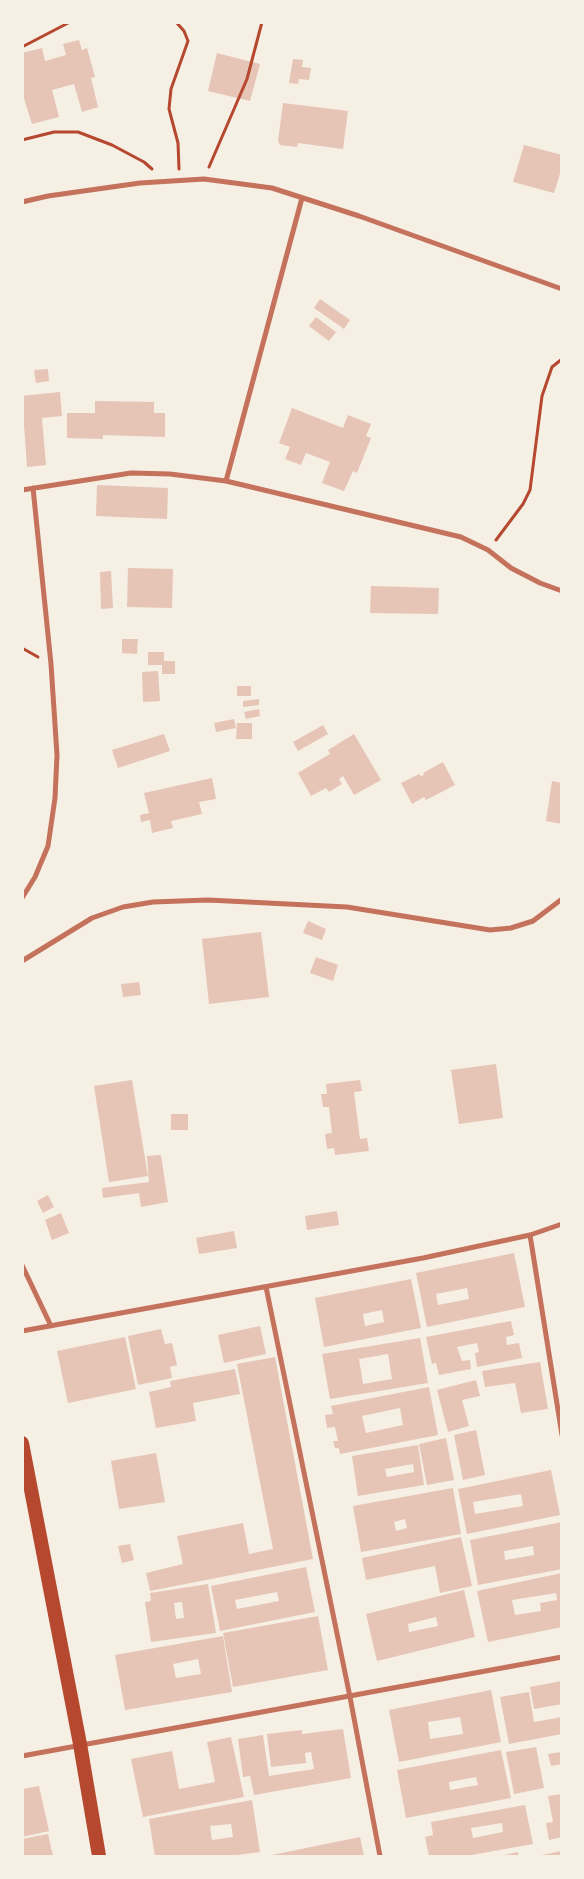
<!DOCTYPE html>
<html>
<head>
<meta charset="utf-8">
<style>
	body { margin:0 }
	#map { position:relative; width:584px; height:1879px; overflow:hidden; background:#f6efe4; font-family:Inter,sans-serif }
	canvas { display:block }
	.frame { position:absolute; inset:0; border:24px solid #f6efe4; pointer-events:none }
</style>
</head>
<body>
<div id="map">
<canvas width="584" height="1879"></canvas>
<div class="frame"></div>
</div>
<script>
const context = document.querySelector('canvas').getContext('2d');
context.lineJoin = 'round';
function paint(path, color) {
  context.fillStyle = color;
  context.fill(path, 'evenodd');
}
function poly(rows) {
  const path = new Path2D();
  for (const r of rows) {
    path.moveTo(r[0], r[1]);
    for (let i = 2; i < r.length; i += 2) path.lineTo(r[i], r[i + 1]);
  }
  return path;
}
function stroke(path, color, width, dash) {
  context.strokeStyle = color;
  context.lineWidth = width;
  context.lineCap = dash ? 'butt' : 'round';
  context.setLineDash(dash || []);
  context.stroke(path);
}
paint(poly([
	[79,40,82,50,87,48,95,77,91,78,98,107,82,112,74,84,52,90,59,117,32,124,22,92,22,53,42,48,45,61,66,55,63,44],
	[217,53,260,64,250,101,208,91],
	[293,59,303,60,302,67,311,68,309,80,299,79,298,84,289,83],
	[283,103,348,111,343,149,298,143,297,147,280,145,278,141],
	[524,145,562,155,562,167,554,193,513,182],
	[320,299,350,320,344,329,314,308],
	[316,317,336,332,329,341,309,326],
	[48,369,49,381,36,383,34,370],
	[60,392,62,416,42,418,46,465,27,467,22,396],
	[95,401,154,402,154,413,165,413,165,437,103,435,103,439,67,438,67,413,95,413],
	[292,408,343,428,348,415,371,424,366,436,371,438,357,473,353,471,344,491,322,483,330,462,306,453,301,465,285,459,290,447,279,443],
	[97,485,168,488,167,519,96,516],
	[128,568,173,569,172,608,127,607],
	[111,571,113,608,101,609,100,572],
	[371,586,439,588,438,614,370,613],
	[122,639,138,639,137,654,122,653],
	[148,652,164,652,164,661,175,661,175,674,162,674,162,665,148,665],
	[158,671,160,701,143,702,142,672],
	[237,686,251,686,251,696,237,696],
	[259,699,259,705,243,707,243,701],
	[259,709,260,716,246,719,244,712],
	[234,719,236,728,216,732,214,723],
	[237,723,252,723,252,739,236,739],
	[323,725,328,734,298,751,293,742],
	[164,734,170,751,118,768,112,750],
	[354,734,381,780,354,795,343,776,339,779,342,784,329,792,326,788,311,796,298,773,330,754,328,750],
	[443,762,455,785,426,800,424,797,412,804,401,783,419,774,421,776,424,775,423,773],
	[212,778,216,799,199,802,202,814,171,821,173,828,152,833,150,820,141,822,140,815,149,813,144,793],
	[552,781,562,783,562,824,546,821],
	[308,921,326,929,322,940,303,933],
	[261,932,269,997,209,1004,202,939],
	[316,957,338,965,333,981,310,973],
	[139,982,141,995,123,997,121,984],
	[496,1064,503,1118,459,1124,451,1070],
	[132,1080,148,1176,109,1182,94,1086],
	[360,1080,362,1091,354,1092,360,1139,367,1138,369,1151,335,1155,334,1148,327,1149,325,1134,332,1133,329,1107,323,1107,321,1094,327,1094,326,1084],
	[171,1114,188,1114,188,1130,171,1130],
	[161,1155,168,1202,141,1207,139,1193,103,1198,102,1188,149,1182,147,1156],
	[48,1195,54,1207,43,1213,37,1201],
	[337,1211,339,1225,307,1230,305,1216],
	[61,1213,69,1233,52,1240,45,1220],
	[234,1231,237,1248,199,1254,196,1238],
	[514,1253,525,1307,427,1327,416,1273],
	[467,1288,469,1299,438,1305,436,1294],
	[411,1279,421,1328,324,1347,315,1298],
	[382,1310,384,1322,365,1326,363,1314],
	[511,1321,514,1335,506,1337,507,1345,519,1343,522,1358,477,1367,475,1353,479,1352,477,1343,457,1347,462,1361,470,1360,471,1369,439,1375,436,1363,432,1364,426,1337],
	[260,1326,266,1354,224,1363,218,1335],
	[161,1329,165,1344,172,1343,177,1365,170,1367,172,1378,138,1385,128,1336],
	[125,1337,136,1389,68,1403,57,1351],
	[420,1338,428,1383,330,1399,322,1354],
	[388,1354,392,1379,363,1384,359,1359],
	[275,1357,313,1559,150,1591,146,1573,183,1564,177,1536,243,1523,249,1554,273,1549,237,1364],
	[540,1362,548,1409,521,1413,515,1383,485,1387,482,1371],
	[235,1369,240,1394,193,1403,196,1421,156,1428,149,1392,171,1387,170,1381],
	[476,1380,480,1396,462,1400,469,1426,448,1432,437,1390],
	[429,1387,438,1435,340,1454,339,1448,335,1448,333,1441,338,1441,335,1427,327,1428,325,1415,333,1414,331,1406],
	[400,1408,403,1425,366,1433,362,1416],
	[476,1430,485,1475,463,1480,454,1435],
	[446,1438,454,1480,427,1485,419,1444],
	[418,1445,424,1485,358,1496,352,1456],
	[413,1464,414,1472,387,1477,385,1469],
	[156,1453,165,1502,119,1509,111,1461],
	[551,1470,560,1515,467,1534,458,1489],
	[521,1494,523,1506,475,1514,473,1502],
	[453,1488,461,1534,361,1552,353,1506],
	[405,1519,407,1528,396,1531,394,1522],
	[562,1522,562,1569,478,1585,470,1540],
	[533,1546,534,1555,505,1560,504,1551],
	[461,1537,472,1586,440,1593,435,1566,366,1580,362,1558],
	[130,1544,134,1560,122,1563,118,1546],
	[306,1567,315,1612,220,1631,211,1586],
	[277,1592,279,1601,237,1609,235,1600],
	[562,1573,562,1627,488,1642,477,1591],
	[556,1593,557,1600,540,1603,541,1611,515,1615,512,1600],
	[208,1584,216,1633,151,1642,145,1602,151,1601,150,1593],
	[182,1602,184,1618,176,1619,174,1603],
	[464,1590,475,1637,377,1661,366,1614],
	[436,1617,438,1626,409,1632,408,1624],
	[318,1616,328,1670,233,1687,223,1633],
	[223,1636,232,1692,125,1710,115,1655],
	[198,1659,201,1674,176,1678,173,1664],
	[562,1681,562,1704,534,1709,530,1687],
	[491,1690,501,1742,399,1762,389,1710],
	[460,1717,463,1734,430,1739,428,1722],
	[529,1692,534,1722,562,1717,562,1734,509,1744,500,1697],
	[343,1729,351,1778,254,1795,250,1776,243,1777,238,1739,263,1735,269,1776,314,1769,311,1752,305,1753,306,1763,271,1767,267,1734,302,1730,302,1734],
	[231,1737,244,1797,143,1817,131,1759,172,1751,179,1789,215,1782,207,1742],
	[536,1747,544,1788,514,1794,506,1752],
	[501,1750,511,1798,406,1818,397,1770],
	[476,1777,478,1785,450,1790,449,1782],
	[561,1752,562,1764,551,1766,548,1754],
	[39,1786,49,1831,22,1837,22,1789],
	[562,1794,562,1837,549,1840,546,1823,553,1822,548,1796],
	[252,1800,260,1852,230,1856,155,1856,149,1819],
	[231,1824,233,1837,212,1840,210,1826],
	[525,1805,533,1844,466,1856,429,1856,425,1837,433,1835,431,1822],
	[502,1823,503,1832,473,1838,471,1828],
	[48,1834,53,1856,22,1856,22,1839],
	[360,1837,364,1856,267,1856],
	[562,1851,562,1856,536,1856],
	[518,1852,518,1856,499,1856]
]), '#e6c5b7');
stroke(poly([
	[176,22,184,31,188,41,171,89,169,109,178,143,179,169],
	[22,47,70,22],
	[22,140,54,132,78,132,112,145,144,162,152,169],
	[209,167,247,79,262,22],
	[496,540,523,504,530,490,542,396,552,367,562,359],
	[22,648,38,657]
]), '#b5482f', 3);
stroke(poly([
	[22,202,48,196,140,183,204,179,272,188,359,216,562,289],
	[226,481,302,198],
	[22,490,131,473,170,474,226,481,461,537,488,550,511,568,540,583,562,591],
	[22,898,35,877,48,846,55,798,57,755,51,664,33,488],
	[22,961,92,918,123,907,153,902,208,900,347,907,490,930,511,928,533,921,562,899],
	[530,1235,562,1435],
	[22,1265,51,1326],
	[266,1287,350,1697,380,1856],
	[22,1331,423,1258,530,1235,562,1224],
	[22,1756,562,1657]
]), '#c5725c', 5);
stroke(poly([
	[22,1443,80,1744,99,1856]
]), '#b5482f', 14);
</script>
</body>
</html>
